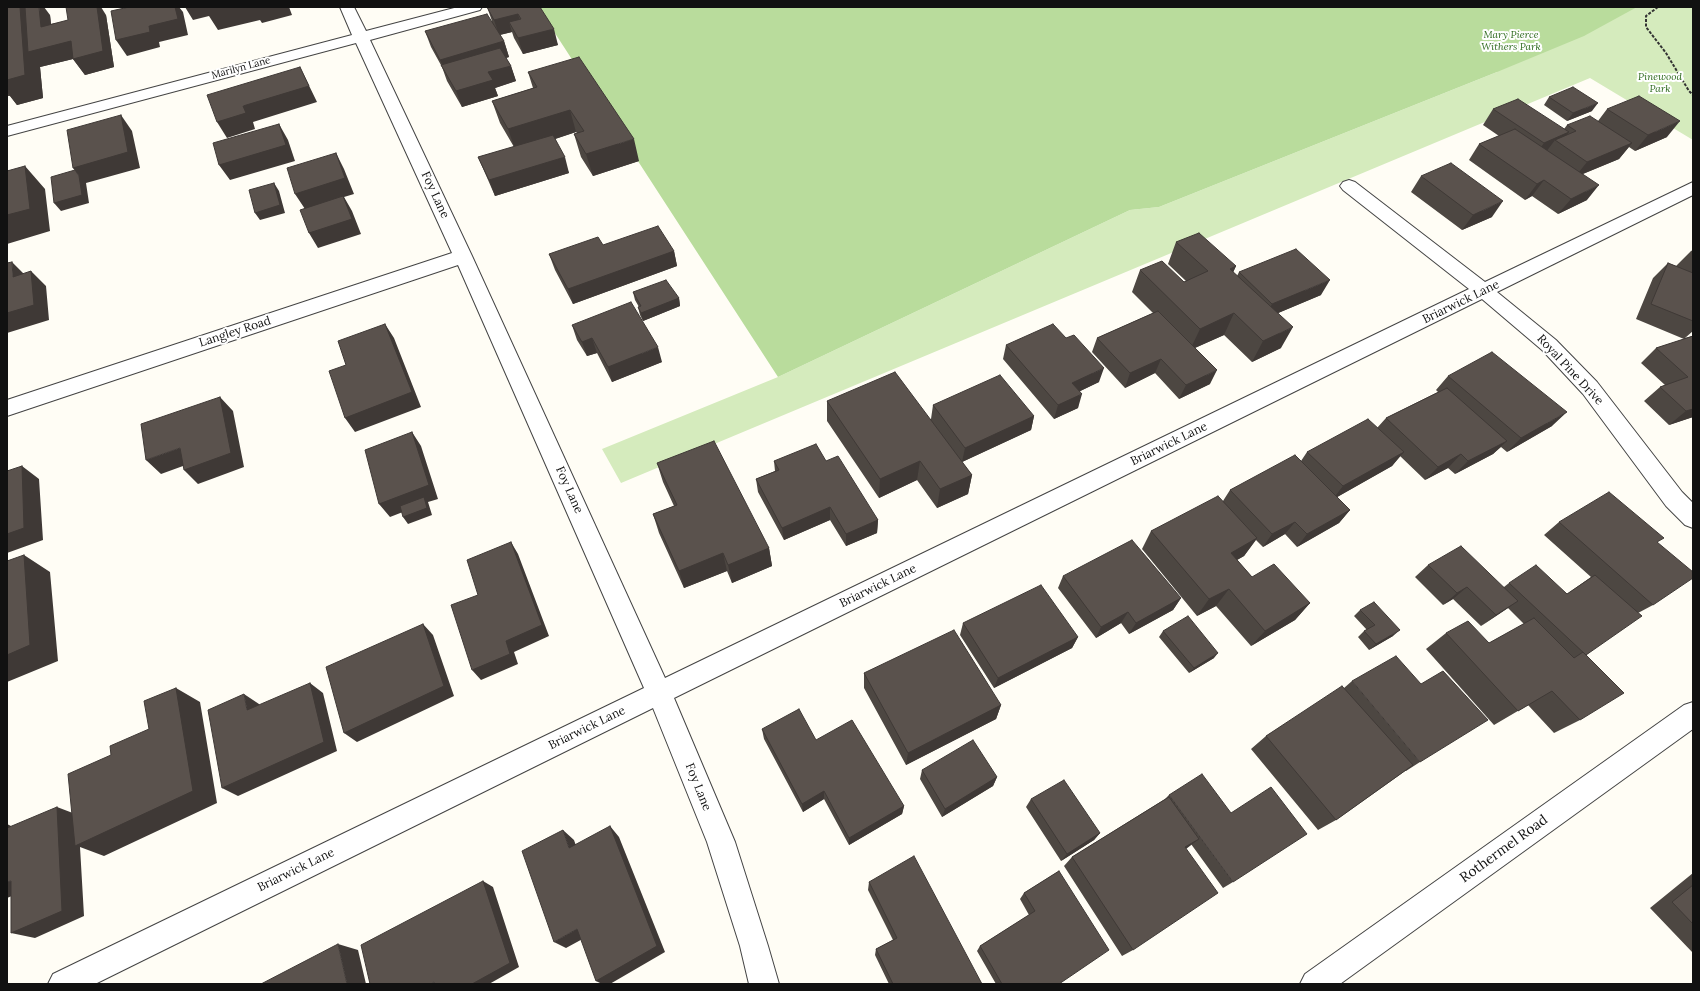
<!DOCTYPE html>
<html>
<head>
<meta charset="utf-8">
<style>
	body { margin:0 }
	#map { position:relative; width:1700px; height:991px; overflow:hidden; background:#fffdf5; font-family:Lora,serif }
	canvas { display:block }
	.frame { position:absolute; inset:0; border:8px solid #111; pointer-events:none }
</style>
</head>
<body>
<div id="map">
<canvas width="1700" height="991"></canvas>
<div class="frame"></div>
</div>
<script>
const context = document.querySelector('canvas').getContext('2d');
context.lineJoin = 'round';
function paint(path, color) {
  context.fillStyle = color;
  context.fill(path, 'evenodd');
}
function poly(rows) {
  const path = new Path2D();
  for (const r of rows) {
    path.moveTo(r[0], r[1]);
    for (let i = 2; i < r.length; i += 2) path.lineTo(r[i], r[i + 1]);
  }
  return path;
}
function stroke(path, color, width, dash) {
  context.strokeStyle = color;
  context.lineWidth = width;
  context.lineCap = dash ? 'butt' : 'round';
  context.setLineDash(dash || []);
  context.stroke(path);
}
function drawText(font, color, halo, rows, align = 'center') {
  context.font = font + ' Lora,serif';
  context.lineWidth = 4;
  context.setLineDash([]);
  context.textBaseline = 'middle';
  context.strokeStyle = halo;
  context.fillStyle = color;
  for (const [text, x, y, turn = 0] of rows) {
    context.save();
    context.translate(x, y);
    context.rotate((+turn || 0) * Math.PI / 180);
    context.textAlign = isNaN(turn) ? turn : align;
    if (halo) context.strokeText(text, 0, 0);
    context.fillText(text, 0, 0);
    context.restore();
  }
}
paint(poly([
	[1395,7,1693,7,1693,140,1590,78,621,483,602,449,778,377,1130,210,1159,207,1497,72]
]), '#d5ebbd');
paint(poly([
	[538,7,1637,7,1584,36,1497,72,1159,207,1130,210,778,377]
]), '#b9dc9c');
const minor = poly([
	[340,7,354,7,366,31,458,7,482,7,480,10,370,40,472,256,665,678,1469,289,1343,190,1340,186,1343,182,1349,180,1355,182,1485,282,1693,182,1693,195,1497,292,1556,340,1597,382,1682,492,1693,503,1693,528,1685,525,1666,506,1583,394,1542,350,1482,299,674,698,735,842,768,946,779,984,749,984,740,946,707,842,653,708,95,984,48,984,53,974,644,688,458,265,7,416,7,400,452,253,356,43,7,136,7,126,352,35,340,7],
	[1693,702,1693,729,1340,984,1300,984,1305,974,1684,705,1693,702]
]);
stroke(minor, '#444', 2);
stroke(poly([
	[1658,7,1646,16,1646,27,1666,53,1689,91,1693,95]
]), '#333', 2, [3, 1.5]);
paint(minor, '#fff');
paint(poly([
	[7,7,50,15,51,24,106,15,114,67,85,75,73,59,40,67,43,98,17,105,10,96,7,96],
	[487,7,540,7,558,45,523,54,514,38,512,32,500,35,504,41,509,57,506,58,511,66,516,81,495,88,498,96,462,107,447,81,442,67,431,47,425,31,492,21],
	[528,72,639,161,593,176,581,157,574,134,577,133,576,132,555,139,569,173,495,196,485,173,478,157,514,147,500,123,492,101,533,88],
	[1549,97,1592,111,1567,121,1544,105],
	[1493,109,1564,129,1567,125,1598,121,1607,109,1667,137,1635,151,1629,147,1619,159,1583,174,1587,200,1558,214,1532,196,1525,200,1469,160,1479,144,1499,136,1483,125],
	[1421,176,1492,217,1462,230,1411,192],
	[1176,242,1236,266,1233,272,1237,276,1239,272,1321,295,1278,313,1281,348,1252,362,1224,335,1195,348,1210,384,1179,399,1155,373,1125,388,1092,352,1097,338,1153,313,1132,292,1140,270,1184,282,1186,281,1168,264],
	[603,245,674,251,677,266,573,304,555,270,549,254],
	[1693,250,1693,331,1685,338,1693,336,1693,417,1669,425,1644,401,1660,387,1665,385,1641,363,1656,348,1684,339,1636,319,1653,278,1668,263,1676,266,1691,251],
	[633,292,679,298,680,306,643,321,640,315,638,307,639,307,635,300],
	[572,325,662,362,612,382,597,353,587,356,577,340],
	[1066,338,1099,382,1080,391,1078,408,1054,419,1003,359,1006,345],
	[1448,376,1552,426,1507,452,1501,447,1493,454,1455,474,1448,468,1425,480,1400,456,1392,466,1337,497,1350,510,1339,523,1297,547,1285,534,1263,547,1256,540,1244,556,1237,560,1252,577,1310,603,1295,620,1251,646,1216,606,1197,616,1142,549,1151,531,1223,501,1230,490,1301,461,1307,452,1377,428,1386,418,1438,392,1436,390],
	[827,401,931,419,933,405,1034,416,1031,430,962,462,972,475,968,494,937,508,917,480,879,498,827,421],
	[774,461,826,461,878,520,877,533,846,546,830,520,784,540,758,492,756,479,775,471],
	[657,463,769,548,772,566,732,583,727,571,684,588,659,533,653,514,674,506,663,482],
	[1559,522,1657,543,1653,605,1638,613,1586,655,1580,720,1554,733,1528,705,1494,725,1426,649,1446,633,1489,643,1524,624,1508,608,1481,626,1453,599,1443,605,1415,577,1428,565,1504,587,1509,583,1567,594,1591,577,1544,535],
	[1063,576,1181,598,1173,610,1129,634,1121,623,1096,638,1058,588],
	[1360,610,1393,636,1369,650,1358,637,1364,631,1367,630,1354,616],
	[963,623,1078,637,1072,648,994,688,960,635],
	[1163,631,1214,658,1189,673,1159,637],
	[864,673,1001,705,996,719,906,765,864,688],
	[1352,681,1420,762,1406,771,1405,771,1336,820,1318,830,1251,749,1266,736,1344,688],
	[762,729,816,740,904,806,902,814,849,845,824,799,803,812,764,739],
	[922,770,997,777,993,786,942,817,920,779],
	[1169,795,1233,882,1223,888,1191,844,1186,848,1133,950,1122,956,1064,866,1072,857,1165,799],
	[1031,799,1100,833,1094,840,1061,861,1026,807],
	[1059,871,1059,984,996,984,977,951,980,946,1029,915,1020,899,1024,893],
	[1693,873,1693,953,1650,908],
	[869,882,982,984,889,984,875,955,876,949,893,940,868,890]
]), '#4d4742');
paint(poly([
	[20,7,26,7,39,49,97,7,101,7,106,15,114,67,85,75,73,59,40,67,43,98,17,105,7,92,7,80],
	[39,7,44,7,50,15,53,42,41,27],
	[175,7,179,7,183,12,188,35,159,42,160,47,127,56,116,40,149,26],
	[185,7,289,7,292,15,262,23,260,20,218,30,209,16,193,20],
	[518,14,522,29,509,22,512,32,499,35,494,20],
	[554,29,558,45,523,54,518,38],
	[504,41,509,57,447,75,440,60],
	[511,66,516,81,495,88,498,96,462,107,456,91,488,72],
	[300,67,317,102,253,122,255,129,227,138,217,122,243,106],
	[1598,103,1592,111,1567,121,1573,113],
	[570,110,576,132,516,152,508,129],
	[121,115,132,131,140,168,86,183,89,203,61,211,54,203,79,176,73,168],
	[1680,121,1667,137,1635,151,1648,135],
	[279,124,288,140,295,161,230,180,219,165],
	[1569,132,1560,143,1555,140,1546,152,1533,158,1544,143],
	[634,139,639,161,593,176,586,154],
	[1632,143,1619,159,1575,177,1587,162],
	[336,153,344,169,354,194,344,197,352,211,361,234,318,248,309,233,305,209,295,194],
	[565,157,569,173,495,196,489,180],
	[25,166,45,189,50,231,7,244,7,215],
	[1544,180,1532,196,1525,200,1537,184],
	[274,183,279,191,285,213,260,220,255,213],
	[1599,185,1587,200,1558,214,1571,199],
	[1503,201,1492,217,1462,230,1473,215],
	[674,251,677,266,573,304,568,289],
	[12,262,27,277,13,277],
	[1236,266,1226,288,1230,269],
	[31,271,46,286,49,320,7,333,7,313],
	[1330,280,1321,295,1264,319,1272,304],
	[679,298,680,306,643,321,641,313],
	[1234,313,1224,335,1190,350,1200,329],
	[385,324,394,338,421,407,355,432,345,418],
	[1293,327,1281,348,1252,362,1263,341],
	[592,338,597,353,587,356,582,342],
	[658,347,662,362,612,382,608,367],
	[1161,359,1155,373,1125,388,1130,373],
	[1104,368,1099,382,1068,397,1072,383],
	[1217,370,1210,384,1179,399,1186,385],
	[1082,394,1078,408,1054,419,1058,405],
	[220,397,233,411,244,467,198,484,184,470],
	[1693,409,1693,417,1669,425,1686,411],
	[1567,412,1552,426,1507,452,1521,438],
	[1034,416,1031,430,962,462,965,448],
	[412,432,421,446,438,499,428,502,432,515,408,524,403,517,426,503,390,517,379,504],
	[1507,441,1493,454,1455,474,1468,461],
	[180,448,194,462,161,474,146,460],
	[1404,452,1392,466,1332,500,1343,486],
	[1461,454,1448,468,1425,480,1438,467],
	[920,461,917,480,879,498,880,479],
	[22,466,39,479,43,540,7,553,7,534],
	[972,475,968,494,937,508,940,489],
	[830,507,830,520,784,540,782,528],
	[1350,510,1339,523,1297,547,1307,534],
	[878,520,877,533,846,546,846,534],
	[1295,522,1285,534,1263,547,1272,534],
	[1257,538,1244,556,1219,570,1231,553],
	[511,542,518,554,549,636,514,652,518,664,481,680,472,670,506,641],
	[769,548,772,566,732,583,728,565],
	[723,553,727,571,684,588,679,571],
	[24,555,50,572,58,661,7,682,7,655],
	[1467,587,1453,599,1443,605,1457,593],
	[1229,589,1216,606,1197,616,1209,599],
	[1181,598,1173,610,1129,634,1136,623],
	[1518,601,1502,612,1481,626,1496,615],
	[1310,603,1295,620,1251,646,1265,631],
	[1128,612,1121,623,1096,638,1101,627],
	[423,624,433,635,454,696,357,742,344,733],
	[1400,630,1393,636,1369,650,1376,644],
	[1078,637,1072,648,994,688,998,678],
	[1218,653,1214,658,1189,673,1194,668],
	[310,683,323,693,337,751,238,796,222,788],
	[176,688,200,702,217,803,104,856,80,847,84,916,35,938,11,933,57,807,78,815,80,844],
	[244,694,259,704,262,720,247,710],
	[1001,705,996,719,906,765,908,753],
	[997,777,993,786,942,817,945,809],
	[824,791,824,799,803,812,802,804],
	[904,806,902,814,849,845,849,838],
	[7,824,11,826,11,843,7,842],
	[610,826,619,837,665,952,610,984,602,984,596,981],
	[563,830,574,840,580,857,569,848],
	[1100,833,1094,840,1061,861,1067,854],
	[1199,839,1186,849,1185,847],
	[11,881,34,887,7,898,7,882],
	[483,881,493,887,519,967,489,984,472,984],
	[577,929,588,936,566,948,554,942],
	[338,944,358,950,366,984,347,984]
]), '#3f3936');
const building = poly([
	[7,7,20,7,25,75,7,80,7,7],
	[25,7,39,7,41,27,68,20,66,7,97,7,103,51,73,59,71,41,28,52,25,7],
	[129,7,175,7,178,19,149,26,150,32,116,40,111,11,129,7],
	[487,7,540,7,554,29,518,38,509,22,521,19,518,14,494,20,487,7],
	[487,14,504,41,440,60,425,31,487,14],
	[500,48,511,66,488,72,493,80,456,91,441,65,500,48],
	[579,57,634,139,586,154,574,134,584,131,570,110,508,129,492,101,537,87,528,72,579,57],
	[300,67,309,86,243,106,246,113,217,122,207,95,300,67],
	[1573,87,1598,103,1573,113,1549,97,1573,87],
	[1639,96,1680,121,1648,135,1607,109,1639,96],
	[1518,99,1569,132,1544,143,1493,109,1518,99],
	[121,115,128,152,73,168,67,130,121,115],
	[1590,116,1632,143,1587,162,1555,140,1576,131,1567,125,1590,116],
	[279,124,286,145,219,165,213,143,279,124],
	[1515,129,1599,185,1571,199,1544,180,1537,184,1479,144,1515,129],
	[553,135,565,157,489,180,478,157,553,135],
	[336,153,345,178,295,194,287,168,336,153],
	[1451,163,1503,201,1473,215,1421,176,1451,163],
	[25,166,30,209,7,215,7,171,25,166],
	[75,170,79,176,82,195,54,203,51,177,75,170],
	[274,183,280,205,255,213,249,190,274,183],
	[343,196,352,219,309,233,300,210,343,196],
	[658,226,674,251,568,289,549,254,598,237,603,245,658,226],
	[1199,233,1236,266,1230,269,1293,327,1263,341,1234,313,1200,329,1140,270,1162,261,1184,282,1208,271,1176,242,1199,233],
	[1296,249,1330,280,1272,304,1239,272,1296,249],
	[12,262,13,277,31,271,34,305,7,313,7,263,12,262],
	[1668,263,1693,273,1693,321,1651,304,1668,263],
	[666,280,679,298,641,313,638,307,641,306,633,292,666,280],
	[631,302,658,347,608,367,592,338,582,342,572,325,631,302],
	[1158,311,1217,370,1186,385,1161,359,1130,373,1097,338,1158,311],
	[385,324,412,392,345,418,329,371,346,365,338,341,385,324],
	[1053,324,1066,338,1074,335,1104,368,1072,383,1082,394,1058,405,1006,345,1053,324],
	[1693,336,1693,409,1686,411,1660,387,1688,377,1656,348,1693,336],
	[1492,352,1567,412,1521,438,1448,376,1492,352],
	[895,372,972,475,940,489,920,461,880,479,827,401,895,372],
	[1000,375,1034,416,965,448,933,405,1000,375],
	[1447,388,1507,441,1468,461,1461,454,1438,467,1386,418,1447,388],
	[220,397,231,453,184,470,180,448,146,460,141,424,220,397],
	[1368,419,1404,452,1343,486,1307,452,1368,419],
	[412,432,429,485,379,504,365,450,412,432],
	[714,441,769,548,728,565,723,553,679,571,653,514,677,505,657,463,714,441],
	[816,444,826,461,838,456,878,520,846,534,830,507,782,528,756,479,779,470,774,461,816,444],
	[1295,455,1350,510,1307,534,1295,522,1272,534,1230,490,1295,455],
	[22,466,24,528,7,534,7,471,22,466],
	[1609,492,1664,538,1657,542,1693,572,1693,578,1653,605,1559,522,1609,492],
	[1218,496,1257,538,1231,553,1252,577,1274,564,1310,603,1265,631,1229,589,1209,599,1151,531,1218,496],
	[424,497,427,508,403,517,400,506,424,497],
	[1132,540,1181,598,1136,623,1128,612,1101,627,1063,576,1132,540],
	[511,542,542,625,506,641,510,654,472,670,451,605,478,595,467,560,511,542],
	[1461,546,1518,601,1496,615,1467,587,1457,593,1428,565,1461,546],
	[24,555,30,645,7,655,7,561,24,555],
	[1536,565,1567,594,1595,575,1642,616,1586,655,1509,583,1536,565],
	[1041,585,1078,637,998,678,963,623,1041,585],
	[1374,602,1400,630,1376,644,1364,631,1375,625,1360,610,1374,602],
	[1188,616,1218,653,1194,668,1163,631,1188,616],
	[1534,618,1574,658,1583,652,1624,693,1580,720,1552,691,1518,711,1446,633,1468,621,1489,643,1534,618],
	[423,624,444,686,344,733,326,667,423,624],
	[954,630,1001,705,908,753,864,673,954,630],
	[1396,656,1421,684,1443,671,1488,720,1420,762,1352,681,1396,656],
	[310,683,324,742,222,788,208,710,244,694,247,710,310,683],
	[1342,686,1413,765,1336,820,1266,736,1342,686],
	[176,688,193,791,75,846,68,774,111,755,110,746,149,729,144,701,176,688],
	[799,709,816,740,852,720,904,806,849,838,824,791,802,804,762,729,799,709],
	[973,740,997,777,945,809,922,770,973,740],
	[1202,774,1231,813,1271,787,1307,834,1233,882,1169,795,1202,774],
	[1064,780,1100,833,1067,854,1031,799,1064,780],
	[1169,797,1199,839,1185,847,1218,893,1133,950,1072,857,1169,797],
	[57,807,62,911,11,933,11,881,7,882,7,828,57,807],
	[610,826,657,946,596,981,577,929,554,942,522,851,563,830,569,848,610,826],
	[914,856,982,984,893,984,876,949,897,938,869,882,914,856],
	[1059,871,1109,950,1059,984,1002,984,980,946,1035,911,1024,893,1059,871],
	[483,881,510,963,472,984,435,984,434,982,431,984,370,984,361,945,483,881],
	[1693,885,1693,924,1672,902,1693,885],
	[338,944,347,984,261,984,338,944]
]);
paint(building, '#5a524d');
stroke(building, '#3f3936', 1);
drawText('italic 10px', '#2f6b1f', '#fff', [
	["Mary Pierce",1511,35],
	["Withers Park",1511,47],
	["Pinewood",1660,77],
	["Park",1660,89]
]);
drawText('10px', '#111', '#fff', [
	["Marilyn Lane",241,68,-15]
]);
drawText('12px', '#111', '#fff', [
	["Foy Lane",435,195,65],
	["Briarwick Lane",1461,302,-26],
	["Langley Road",235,332,-18],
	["Royal Pine Drive",1570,370,47],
	["Briarwick Lane",1169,444,-26],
	["Foy Lane",569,490,66],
	["Briarwick Lane",878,586,-26],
	["Briarwick Lane",587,728,-26],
	["Foy Lane",698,787,68],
	["Briarwick Lane",296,870,-26]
]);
drawText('14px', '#111', '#fff', [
	["Rothermel Road",1504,849,-36]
]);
</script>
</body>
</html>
